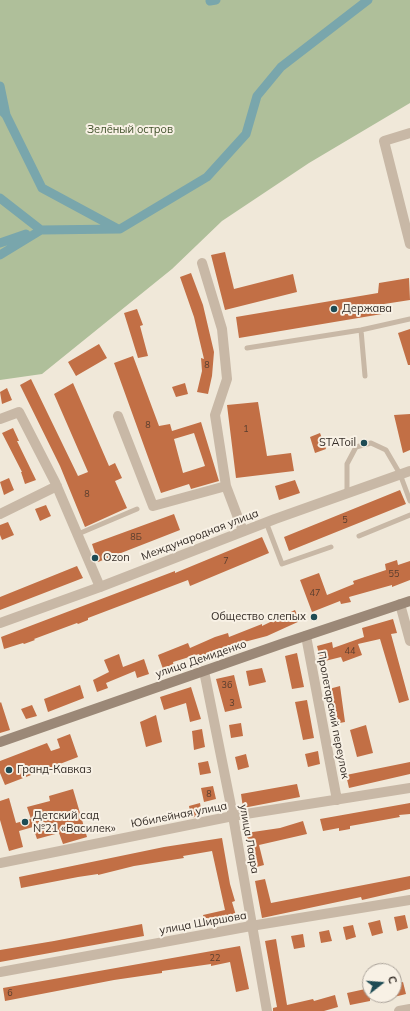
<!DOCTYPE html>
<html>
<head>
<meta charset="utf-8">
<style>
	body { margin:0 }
	#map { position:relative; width:410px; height:1011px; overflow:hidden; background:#f0e8d9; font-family:Mulish,sans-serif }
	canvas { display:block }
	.north { position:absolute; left:362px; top:963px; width:40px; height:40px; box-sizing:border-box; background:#f8f1e5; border:1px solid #aaa299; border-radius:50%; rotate:73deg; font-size:11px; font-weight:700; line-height:16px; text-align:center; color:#342c26 }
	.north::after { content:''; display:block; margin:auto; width:14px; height:18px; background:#1d4b54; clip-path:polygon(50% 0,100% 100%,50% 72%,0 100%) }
</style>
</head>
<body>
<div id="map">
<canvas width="410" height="1011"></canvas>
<div class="north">С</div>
</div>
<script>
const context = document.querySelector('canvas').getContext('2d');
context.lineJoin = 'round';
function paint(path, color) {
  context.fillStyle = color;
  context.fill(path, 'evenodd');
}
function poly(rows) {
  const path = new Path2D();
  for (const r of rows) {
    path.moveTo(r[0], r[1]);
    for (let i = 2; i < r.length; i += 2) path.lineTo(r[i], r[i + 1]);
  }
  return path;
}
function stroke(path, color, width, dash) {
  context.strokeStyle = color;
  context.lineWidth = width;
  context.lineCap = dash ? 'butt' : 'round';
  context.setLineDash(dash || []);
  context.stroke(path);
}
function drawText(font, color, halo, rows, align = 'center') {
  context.font = font + ' Mulish,sans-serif';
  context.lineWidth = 4;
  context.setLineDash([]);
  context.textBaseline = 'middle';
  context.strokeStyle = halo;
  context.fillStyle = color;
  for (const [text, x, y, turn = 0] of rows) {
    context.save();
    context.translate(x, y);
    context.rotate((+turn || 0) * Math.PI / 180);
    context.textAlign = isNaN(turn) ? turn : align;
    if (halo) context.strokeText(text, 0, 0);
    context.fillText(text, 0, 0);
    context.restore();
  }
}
paint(poly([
	[0,0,410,0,410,103,309,163,222,221,172,269,42,374,0,380]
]), '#afbf9a');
stroke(poly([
	[210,1,216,0],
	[0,86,6,115],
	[0,109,6,115,42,188,118,229],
	[0,198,41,230],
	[0,243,26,234],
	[0,255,41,230,120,229,207,177,246,134,257,96,281,67,368,0]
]), '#79a6ac', 9);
paint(poly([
	[225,252,234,289,293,274,297,292,225,310,211,255],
	[191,273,203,305,214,352,212,376,208,394,197,392,202,371,201,358,204,359,194,317,180,277],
	[409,278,410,300,384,304,382,314,239,338,236,317,378,293,379,283],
	[137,309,143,325,140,326,148,356,138,358,124,313],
	[410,329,410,365,408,365,398,333],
	[99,344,107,358,76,376,68,362],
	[133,356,159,426,170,424,172,431,201,422,219,481,191,489,189,484,161,493,114,363],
	[194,433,205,466,183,473,174,439],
	[31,379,78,476,88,472,54,394,73,383,109,466,115,463,122,478,115,481,127,508,85,527,60,466,20,385],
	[185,383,188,394,176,397,172,387],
	[7,388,12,400,2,404,0,392],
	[258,402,267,456,291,453,294,471,236,478,227,405],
	[410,414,410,450,403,453,394,415],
	[13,428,19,441,17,441,36,480,25,484,21,472,22,472,2,433],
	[320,433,326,449,315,453,310,437],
	[9,478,14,490,4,495,0,482],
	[295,480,300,493,279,500,275,486],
	[400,490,406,504,289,551,284,537],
	[46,505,51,516,40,521,35,509],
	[174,514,180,530,98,562,92,544],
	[8,522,14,535,2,540,0,535,0,525],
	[262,537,269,553,190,586,188,580,88,618,88,620,78,624,77,623,34,639,35,640,24,644,23,643,4,649,1,637,175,571,175,573],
	[397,560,398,565,410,561,410,580,392,587,392,585,349,597,351,602,341,604,340,601,312,612,300,580,319,573,327,595,354,584,353,581,386,570,385,564],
	[77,566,83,578,0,610,0,597],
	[295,610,300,621,267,636,214,650,215,653,201,658,199,654,173,662,174,666,163,669,158,655,188,643,190,648,215,637,228,633,229,637,262,624,262,626],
	[393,619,397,633,391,634,409,700,399,703,380,639,358,644,362,655,343,662,341,657,321,662,317,646,332,642,333,648,364,637,362,628],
	[297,653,304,687,292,689,285,656],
	[119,654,123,667,144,659,149,674,137,678,135,671,106,683,108,688,97,692,93,680,109,672,104,660],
	[262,668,266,682,249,686,246,671],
	[234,675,242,708,225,712,216,679],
	[80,685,84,698,48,712,44,699],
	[340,686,345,722,334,724,331,710,333,710,329,689],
	[191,687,201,719,190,722,186,703,164,710,160,697],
	[307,700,314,738,303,740,295,702],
	[1,702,10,730,0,733,0,703],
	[32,705,37,716,26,719,21,709],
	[156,715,162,742,146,747,140,722],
	[241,723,243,736,231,738,229,725],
	[366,725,373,753,357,757,350,730],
	[202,729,205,747,194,750,192,731],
	[70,734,78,757,5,785,0,773,0,761,47,743,51,751,60,748,57,739],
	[318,751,320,764,308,767,305,754],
	[246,754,249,767,238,770,235,757],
	[208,761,211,773,200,775,198,763],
	[410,762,410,774,349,788,346,775],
	[297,784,300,797,243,808,241,794],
	[213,786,216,799,204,802,201,788],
	[73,789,87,837,63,844,59,833,37,839,33,827,19,831,23,847,9,851,0,820,0,801,9,798,16,823,31,819,27,807,50,801,49,796],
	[200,803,202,815,191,818,189,806],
	[410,803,410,814,399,815,400,817,350,826,350,829,339,831,339,828,323,831,320,819],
	[303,821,307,834,259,845,264,865,253,868,246,833,280,828],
	[222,838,230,884,235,901,232,902,237,919,226,922,206,926,203,915,225,910,212,851,183,856,184,858,134,866,98,875,98,874,78,877,21,888,19,877,164,847],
	[410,876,410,889,362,900,361,897,262,918,255,881,265,879,271,903],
	[405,915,408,928,397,931,394,917],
	[380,920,383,933,372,936,368,923],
	[142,924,144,936,0,962,0,950,54,941],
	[353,925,356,937,346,940,343,927],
	[329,930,332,941,321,943,319,932],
	[303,934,305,947,294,949,291,936],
	[276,939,287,1005,313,999,314,1001,335,995,338,1007,324,1011,273,1011,273,1008,277,1007,265,941],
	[240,946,249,989,236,992,230,962,211,966,211,964,162,971,162,973,114,980,5,1001,3,988],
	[403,982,406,994,394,997,394,984],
	[370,988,370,1001,350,1005,347,993]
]), '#c26f45');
stroke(poly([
	[361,330,365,376],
	[247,348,361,330,410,319],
	[347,493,347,464,356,447,371,443,386,450,400,474,410,501],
	[266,522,282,564,331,547],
	[78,534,137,509],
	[359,536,410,515]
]), '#c8b8a6', 5);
stroke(poly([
	[410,133,384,141,410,244],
	[202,263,222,329,227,379,215,415,226,486],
	[118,416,153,506,226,486,243,531],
	[0,419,19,412,55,482,100,587],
	[0,514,57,486],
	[400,604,410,641],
	[306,636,337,800],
	[0,863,233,816,410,788],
	[0,972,251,926,410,900],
	[399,1011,410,1009]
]), '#c8b8a6', 10);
stroke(poly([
	[0,623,100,587,275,519,410,471],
	[204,671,233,816,267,1011]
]), '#c8b8a6', 10);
stroke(poly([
	[0,742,284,643,410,601]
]), '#9b8877', 10);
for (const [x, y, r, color] of [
	[334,309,4,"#1d4b54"],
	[364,443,4,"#1d4b54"],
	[95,558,4,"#1d4b54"],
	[314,617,4,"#1d4b54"],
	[9,770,4,"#1d4b54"],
	[25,822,4,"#1d4b54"]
]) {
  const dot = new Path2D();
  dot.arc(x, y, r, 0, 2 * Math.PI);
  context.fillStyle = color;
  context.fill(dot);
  stroke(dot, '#f8f1e5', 1.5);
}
drawText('9px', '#583d2e', null, [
	["8",207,365],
	["8",148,425],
	["1",246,429],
	["8",87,494],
	["5",345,520],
	["8Б",136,537],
	["7",226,561],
	["55",394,574],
	["47",315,593],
	["44",350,651],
	["36",227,685],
	["3",232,703],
	["8",209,794],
	["22",215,958],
	["6",10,993]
]);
drawText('11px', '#40512b', '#f8f1e5', [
	["Зелёный остров",130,130]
]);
drawText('11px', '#342c26', '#f8f1e5', [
	["Держава",342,309],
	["STAToil",356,443,"right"],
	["Ozon",103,558],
	["Общество слепых",306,617,"right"],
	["Гранд-Кавказ",17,770],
	["Детский сад",33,816],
	["№21 «Василек»",33,829]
], 'left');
drawText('11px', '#342c26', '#f8f1e5', [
	["Международная улица",200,535,-21],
	["улица Демиденко",201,659,-19],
	["Пролетарский переулок",333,715,79],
	["Юбилейная улица",179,815,-11],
	["улица Лаара",249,839,80],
	["улица Ширшова",203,923,-10]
]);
</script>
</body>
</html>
